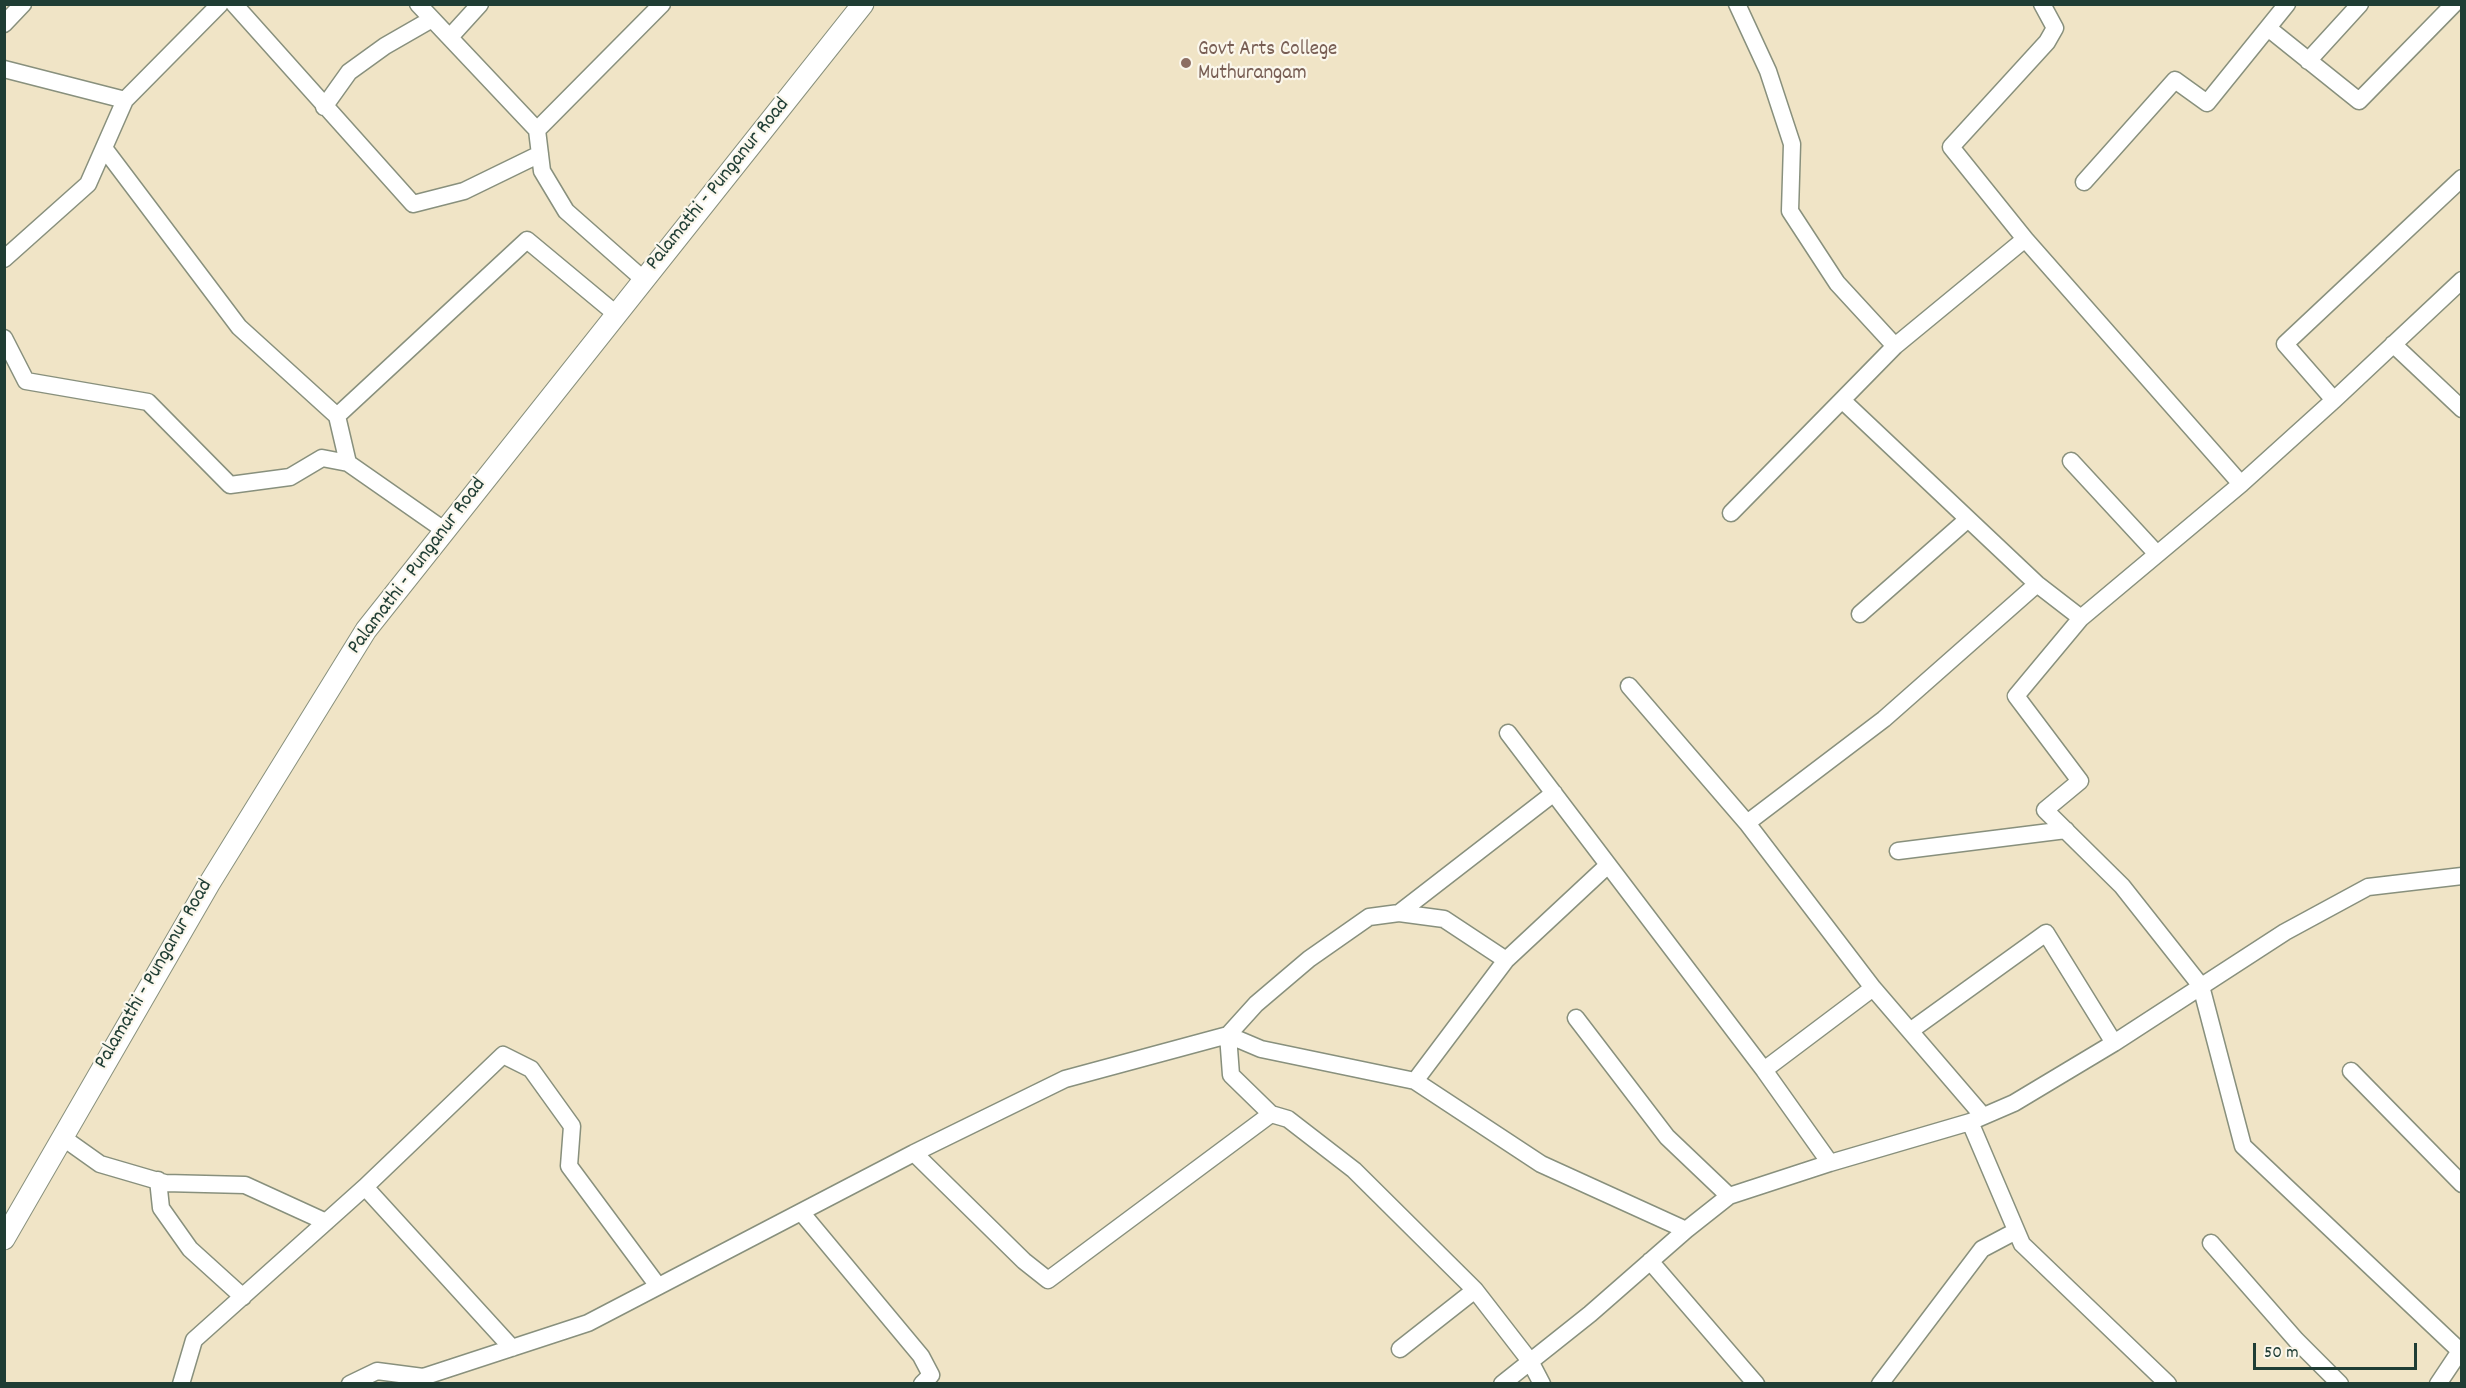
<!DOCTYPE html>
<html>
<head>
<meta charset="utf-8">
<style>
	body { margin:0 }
	#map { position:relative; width:2466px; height:1388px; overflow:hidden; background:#f0e4c6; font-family:Dekko,sans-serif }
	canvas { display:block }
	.frame { position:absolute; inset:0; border:6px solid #1f3d34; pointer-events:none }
	.scale { position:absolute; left:2253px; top:1343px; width:164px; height:27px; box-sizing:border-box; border:3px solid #1f3d34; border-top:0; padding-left:8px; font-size:18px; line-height:21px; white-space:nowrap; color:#1f3d34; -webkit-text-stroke:4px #fbf7ec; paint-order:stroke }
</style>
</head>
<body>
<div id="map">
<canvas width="2466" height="1388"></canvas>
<div class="frame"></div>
<div class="scale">50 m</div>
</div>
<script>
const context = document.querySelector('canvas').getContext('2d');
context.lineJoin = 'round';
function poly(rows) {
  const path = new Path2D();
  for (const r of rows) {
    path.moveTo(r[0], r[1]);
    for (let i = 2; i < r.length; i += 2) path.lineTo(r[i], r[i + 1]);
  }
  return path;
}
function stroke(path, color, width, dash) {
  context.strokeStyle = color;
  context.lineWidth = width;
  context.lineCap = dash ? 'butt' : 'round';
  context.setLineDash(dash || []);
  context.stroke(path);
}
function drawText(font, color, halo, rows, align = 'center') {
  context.font = font + ' Dekko,sans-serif';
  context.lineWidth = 4.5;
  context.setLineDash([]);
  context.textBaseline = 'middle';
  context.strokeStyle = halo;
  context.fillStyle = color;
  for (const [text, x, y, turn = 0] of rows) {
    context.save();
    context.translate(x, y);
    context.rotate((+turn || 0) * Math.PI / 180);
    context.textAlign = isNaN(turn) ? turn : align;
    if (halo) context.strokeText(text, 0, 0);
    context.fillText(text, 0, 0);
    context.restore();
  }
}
const minor = poly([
	[234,4,413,204,464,191,540,154],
	[418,4,537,130,542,171,566,211,643,279],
	[1737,4,1768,71,1792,144,1790,211,1837,283,1895,346],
	[4,24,23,4],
	[2268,28,2359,101,2454,4],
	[450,37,480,4],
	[2308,61,2360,4],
	[4,69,125,100],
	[324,107,349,72,385,46,432,19],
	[537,130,662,4],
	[104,148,239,327,337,416],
	[2084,182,2175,80,2207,103,2287,4],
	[2025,239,1951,147,2047,42,2055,28,2042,4],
	[4,259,88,184,125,100,220,4],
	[4,338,26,381,148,402,230,485,290,477,322,458,348,463,444,530],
	[2393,344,2462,409],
	[2334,400,2285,344,2462,178],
	[2071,461,2157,554],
	[348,463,337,416,527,240,616,314],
	[1731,513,1842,400],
	[1860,614,1968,519],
	[2081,618,2037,584,1842,400,1895,346,2025,239,2241,484],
	[1629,686,1747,823],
	[1508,733,1764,1070,1830,1163],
	[1898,851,2066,830],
	[1608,865,1506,960,1415,1081,1541,1164,1686,1230],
	[1399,913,1554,793],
	[1576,1018,1667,1137,1729,1196],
	[1910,1031,2046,933,2114,1043],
	[1764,1070,1873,988],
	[2351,1071,2462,1184],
	[1415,1081,1261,1049,1228,1035,1231,1075,1271,1114,1288,1119,1354,1170,1475,1290,1530,1361,1542,1384],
	[1983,1116,1873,988,1747,823,1884,719,2037,584],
	[1970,1122,2022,1244,2168,1384],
	[62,1137,100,1164,165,1183,245,1185,326,1222],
	[914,1153,1024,1261,1048,1280,1271,1114],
	[158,1180,161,1208,190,1249,243,1297],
	[365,1187,512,1348],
	[801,1212,921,1356,931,1375,922,1384],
	[2211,1243,2296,1340,2340,1384],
	[1650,1261,1756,1384],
	[1400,1349,1475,1290],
	[181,1384,194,1340,365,1187,503,1055,531,1069,572,1126,569,1166,658,1286],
	[350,1384,377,1371,423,1377,588,1323,914,1153,1065,1079,1228,1035,1256,1004,1309,959,1369,917,1399,913,1444,919,1506,960],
	[1502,1384,1590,1314,1686,1230,1729,1196,1830,1163,1970,1122,2014,1103,2114,1043,2285,932,2368,887,2462,876],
	[1880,1384,1982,1249,2016,1231],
	[2438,1384,2460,1351,2243,1146,2201,986,2122,886,2045,810,2080,781,2016,696,2081,618,2241,484,2334,400,2462,280]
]);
const tertiary = poly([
	[4,1239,209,884,366,630,863,4]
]);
stroke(minor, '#88907d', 19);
stroke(tertiary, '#88907d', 23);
stroke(minor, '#fff', 16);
stroke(tertiary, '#fff', 21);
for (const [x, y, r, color] of [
	[1186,63,6,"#8d6e63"]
]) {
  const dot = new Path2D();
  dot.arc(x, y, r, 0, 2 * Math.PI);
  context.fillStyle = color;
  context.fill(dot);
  stroke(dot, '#fbf7ec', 2);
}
drawText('21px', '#785e54', '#fbf7ec', [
	["Govt Arts College",1198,51],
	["Muthurangam",1198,75]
], 'left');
drawText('21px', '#1f3d34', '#fbf7ec', [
	["Palamathi - Punganur Road",719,185,-51],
	["Palamathi - Punganur Road",418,567,-53],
	["Palamathi - Punganur Road",155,975,-60]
]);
</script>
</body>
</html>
